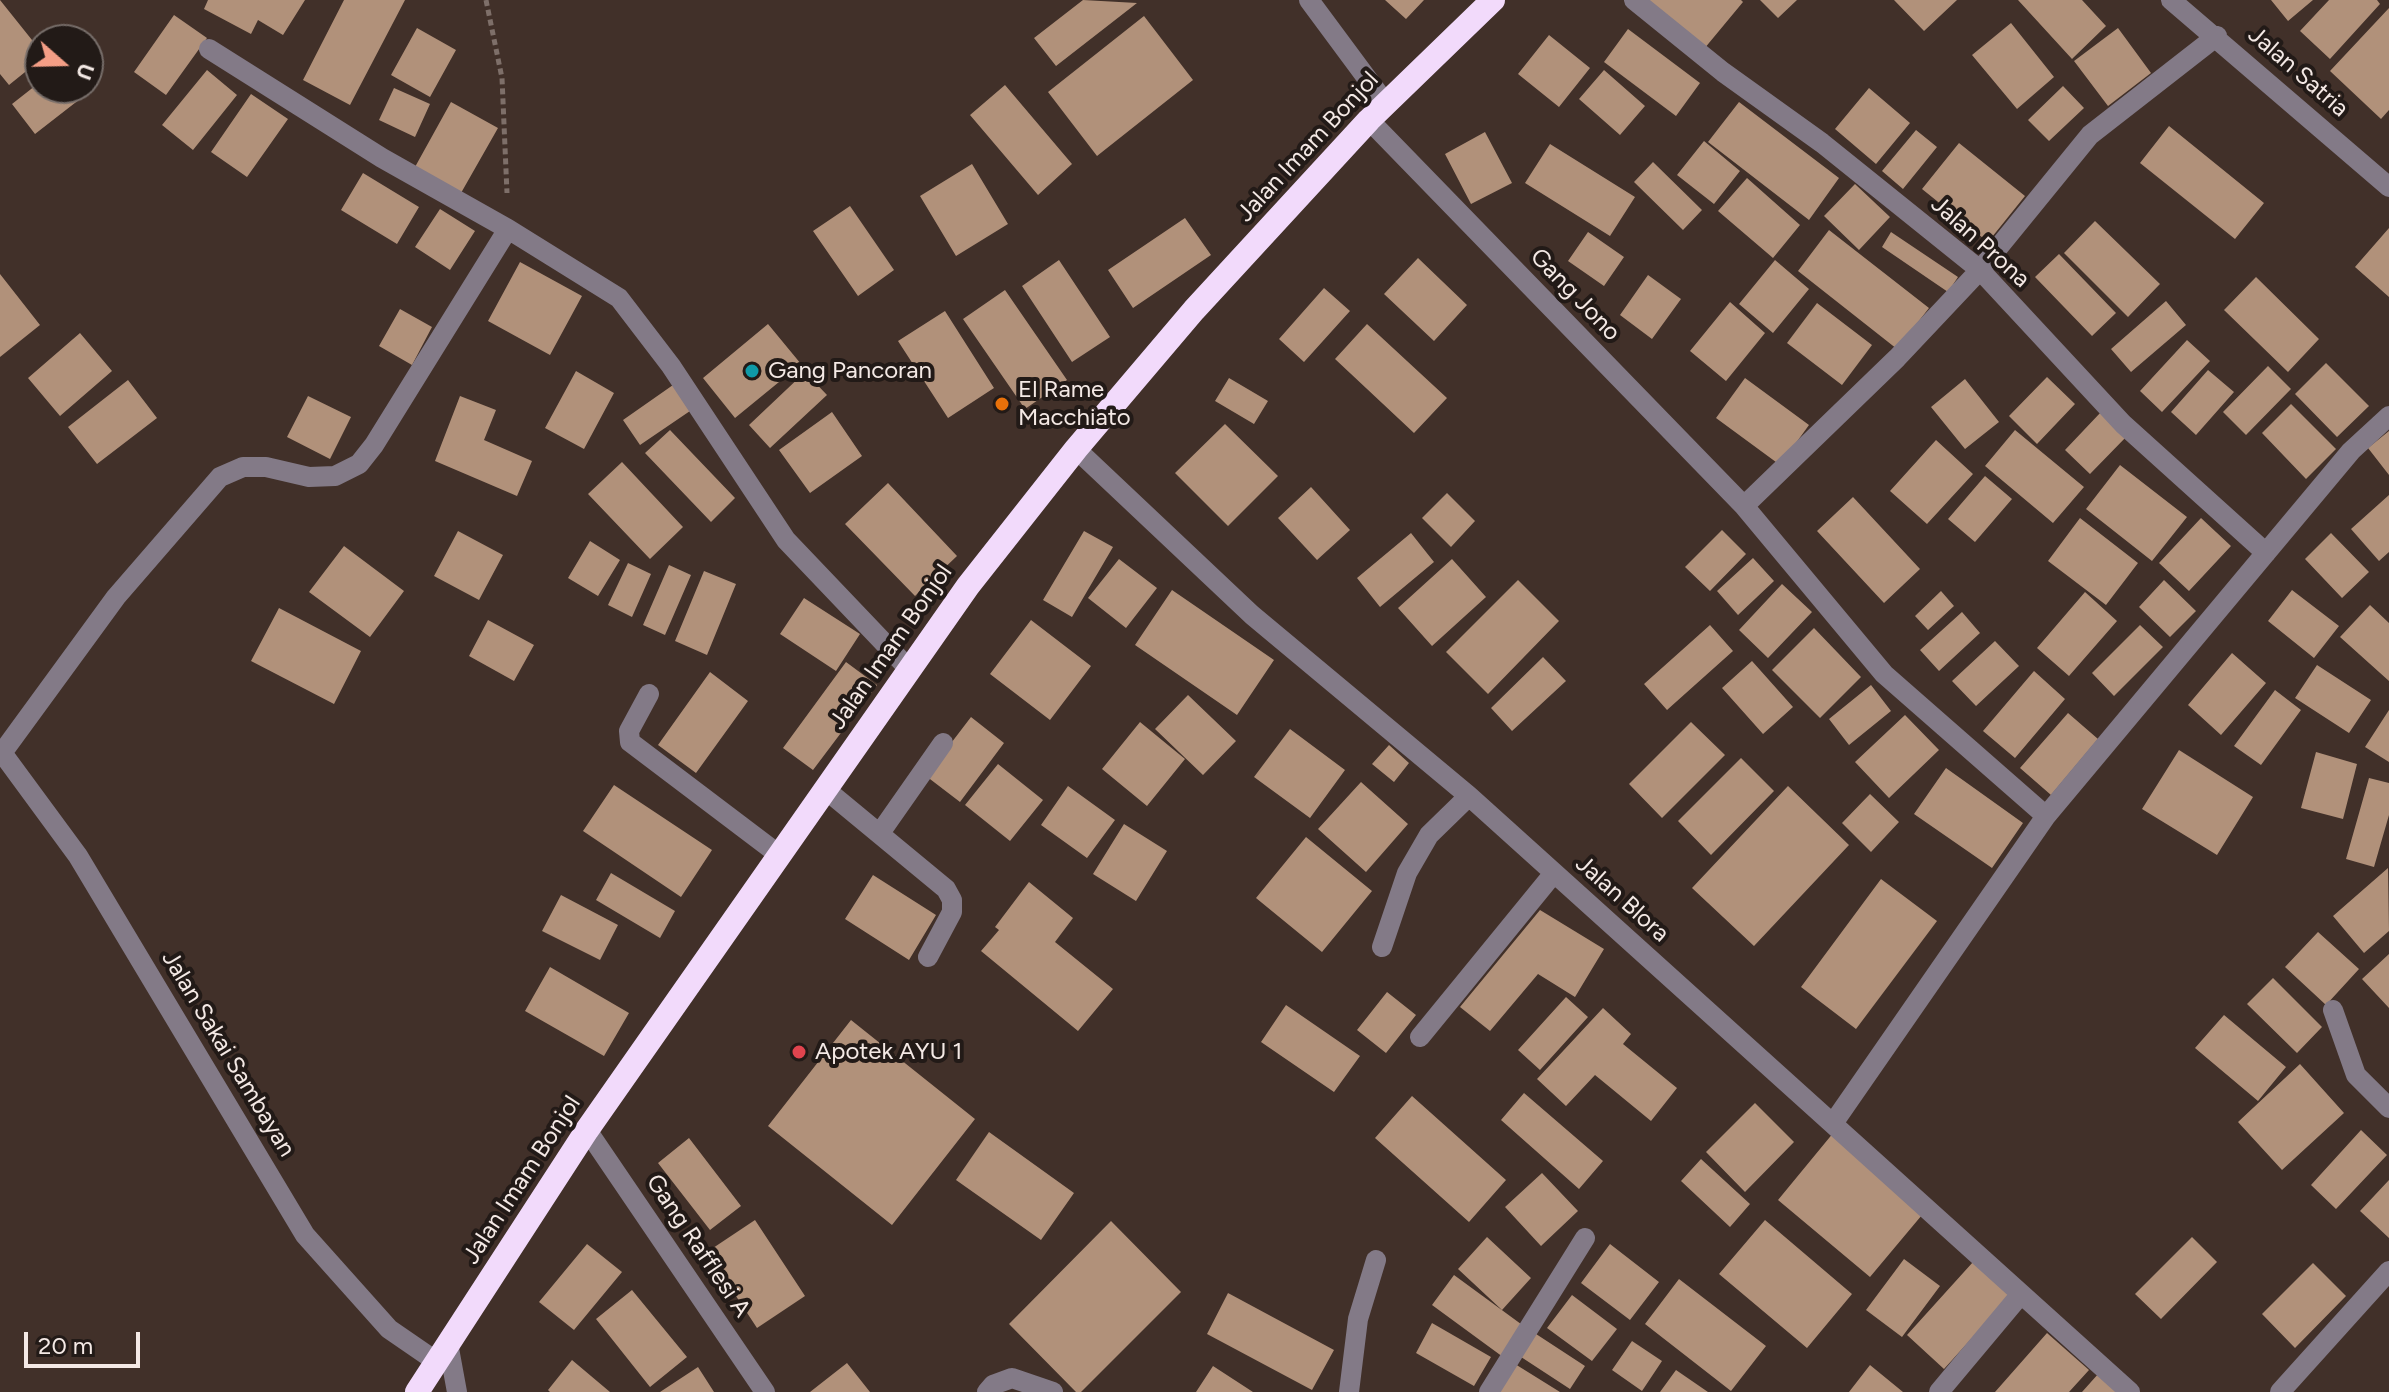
<!DOCTYPE html>
<html>
<head>
<meta charset="utf-8">
<style>
	body { margin:0 }
	#map { position:relative; width:2389px; height:1392px; overflow:hidden; background:#413029; font-family:Figtree,sans-serif }
	canvas { display:block }
	.north { position:absolute; left:24px; top:24px; width:80px; height:80px; box-sizing:border-box; background:#221a17; border:2px solid #766d69; border-radius:50%; rotate:110deg; font-size:22px; font-weight:700; line-height:32px; text-align:center; color:#f4e9e5 }
	.north::after { content:''; display:block; margin:auto; width:28px; height:36px; background:#f49e86; clip-path:polygon(50% 0,100% 100%,50% 72%,0 100%) }
	.scale { position:absolute; left:24px; top:1332px; width:116px; height:36px; box-sizing:border-box; border:4px solid #f4e9e5; border-top:0; padding-left:10px; font-size:24px; line-height:28px; white-space:nowrap; color:#f4e9e5; -webkit-text-stroke:6px #221a17; paint-order:stroke }
</style>
</head>
<body>
<div id="map">
<canvas width="2389" height="1392"></canvas>
<div class="north">U</div>
<div class="scale">20 m</div>
</div>
<script>
const context = document.querySelector('canvas').getContext('2d');
context.lineJoin = 'round';
function paint(path, color) {
  context.fillStyle = color;
  context.fill(path, 'evenodd');
}
function poly(rows) {
  const path = new Path2D();
  for (const r of rows) {
    path.moveTo(r[0], r[1]);
    for (let i = 2; i < r.length; i += 2) path.lineTo(r[i], r[i + 1]);
  }
  return path;
}
function stroke(path, color, width, dash) {
  context.strokeStyle = color;
  context.lineWidth = width;
  context.lineCap = dash ? 'butt' : 'round';
  context.setLineDash(dash || []);
  context.stroke(path);
}
function drawText(font, color, halo, rows, align = 'center') {
  context.font = font + ' Figtree,sans-serif';
  context.lineWidth = 8;
  context.setLineDash([]);
  context.textBaseline = 'middle';
  context.strokeStyle = halo;
  context.fillStyle = color;
  for (const [text, x, y, turn = 0] of rows) {
    context.save();
    context.translate(x, y);
    context.rotate((+turn || 0) * Math.PI / 180);
    context.textAlign = isNaN(turn) ? turn : align;
    if (halo) context.strokeText(text, 0, 0);
    context.fillText(text, 0, 0);
    context.restore();
  }
}
paint(poly([
	[0,0,40,50,40,60,9,85,0,74],
	[208,0,305,0,283,35,258,20,251,34,204,9],
	[344,0,405,0,350,105,303,80],
	[1083,0,1137,3,1056,66,1034,38],
	[1385,0,1424,0,1406,19],
	[1648,0,1741,0,1743,2,1704,49],
	[1760,0,1797,0,1778,18],
	[1894,0,1957,0,1924,31],
	[2018,0,2082,0,2106,26,2072,59],
	[2271,0,2313,0,2288,21],
	[2329,0,2377,0,2380,4,2330,59,2300,31],
	[2389,8,2389,110,2381,119,2330,71],
	[174,15,207,38,166,95,134,72],
	[1144,16,1193,80,1097,156,1048,92],
	[2011,23,2054,77,2017,109,1972,55],
	[417,28,456,50,430,97,391,75],
	[2118,28,2151,73,2108,106,2074,61],
	[1628,29,1700,83,1676,116,1604,62],
	[1549,35,1590,68,1559,107,1518,74],
	[207,70,237,95,193,150,162,125],
	[1604,70,1645,106,1620,135,1579,99],
	[40,82,40,88,87,88,89,92,35,134,12,104],
	[1005,85,1072,164,1038,195,970,115],
	[2063,86,2084,108,2049,141,2028,120],
	[394,88,430,104,415,137,379,120],
	[1869,88,1910,123,1876,164,1835,129],
	[251,94,288,119,247,177,211,152],
	[451,102,498,128,461,193,415,167],
	[1739,102,1839,178,1809,220,1708,142],
	[2169,126,2264,203,2235,239,2140,163],
	[1916,130,1937,147,1903,189,1882,171],
	[1485,132,1512,183,1471,204,1445,154],
	[1704,141,1740,171,1714,204,1677,175],
	[1959,143,2025,196,1988,242,1922,189],
	[1550,144,1635,197,1610,236,1525,183],
	[1653,162,1702,210,1683,230,1634,182],
	[972,164,1008,224,956,256,920,196],
	[363,173,419,207,397,244,341,210],
	[1747,178,1800,225,1773,258,1718,211],
	[1855,184,1890,217,1859,250,1824,216],
	[850,206,894,270,858,296,813,231],
	[440,209,475,231,450,270,415,247],
	[1185,218,1211,255,1133,308,1108,270],
	[2095,221,2160,284,2128,317,2064,253],
	[2389,228,2389,297,2355,267],
	[1829,230,1929,308,1897,349,1798,271],
	[1588,232,1624,257,1604,286,1568,261],
	[1891,232,1958,277,1948,292,1882,247],
	[2059,254,2116,313,2092,336,2035,277],
	[1418,258,1467,305,1434,341,1384,294],
	[1059,260,1110,337,1072,362,1022,286],
	[1775,260,1809,289,1773,333,1739,304],
	[520,262,582,296,550,355,488,321],
	[0,274,40,325,0,357],
	[1648,275,1681,299,1652,339,1620,315],
	[2256,277,2319,339,2288,372,2224,310],
	[1324,288,1350,311,1304,362,1279,339],
	[1005,290,1067,380,1025,409,963,319],
	[2166,301,2186,325,2131,372,2111,349],
	[1730,302,1765,333,1726,381,1690,351],
	[1817,303,1872,345,1842,385,1787,343],
	[400,309,432,327,412,365,379,346],
	[945,311,994,388,948,418,898,341],
	[768,324,801,364,735,418,703,378],
	[1367,324,1447,398,1414,433,1335,359],
	[80,333,112,371,60,416,28,378],
	[2187,340,2210,361,2162,412,2140,391],
	[2326,363,2369,406,2337,437,2295,394],
	[2268,366,2291,389,2246,435,2223,412],
	[2208,370,2234,392,2196,435,2171,412],
	[576,371,614,393,584,449,545,428],
	[805,372,827,395,770,448,749,425],
	[2047,377,2075,404,2037,444,2009,416],
	[1229,378,1268,401,1254,424,1215,401],
	[1745,378,1809,425,1780,465,1716,418],
	[1965,379,1999,422,1965,449,1931,407],
	[128,380,157,418,97,464,68,427],
	[673,385,690,411,640,445,623,420],
	[308,396,351,417,330,459,287,437],
	[460,396,496,410,484,440,532,461,517,496,435,461],
	[2291,404,2336,449,2306,479,2262,433],
	[832,412,862,456,810,493,779,450],
	[2101,412,2127,436,2090,474,2065,450],
	[1225,424,1278,476,1228,526,1175,473],
	[670,430,735,498,711,522,645,453],
	[2015,430,2084,487,2053,523,1985,466],
	[2389,431,2389,475,2368,448],
	[1936,440,1973,474,1927,524,1890,491],
	[622,462,683,527,650,559,588,494],
	[2120,465,2187,517,2152,561,2086,509],
	[1985,476,2012,499,1975,542,1948,519],
	[888,483,957,556,915,596,845,524],
	[1311,487,1350,530,1317,560,1278,518],
	[1447,493,1475,521,1451,547,1422,518],
	[2389,495,2389,552,2379,561,2351,529],
	[1853,497,1920,569,1884,603,1817,531],
	[2080,518,2138,563,2106,605,2048,561],
	[2201,518,2231,546,2189,591,2159,563],
	[1722,530,1746,554,1710,591,1685,567],
	[458,531,503,555,479,600,434,576],
	[1084,531,1113,547,1072,617,1043,600],
	[1411,533,1434,562,1380,607,1357,578],
	[2331,533,2369,572,2342,598,2305,559],
	[590,541,620,560,598,596,568,578],
	[344,546,404,591,370,637,309,592],
	[1753,558,1774,581,1738,615,1717,591],
	[1119,559,1157,588,1126,628,1088,598],
	[1452,559,1486,597,1432,646,1398,608],
	[628,563,651,574,632,617,608,605],
	[669,565,691,575,665,635,643,625],
	[704,571,736,584,707,655,675,641],
	[1518,580,1559,621,1488,694,1446,652],
	[2164,580,2196,611,2170,637,2139,607],
	[1782,584,1812,612,1768,658,1739,630],
	[1172,590,1274,660,1237,715,1135,645],
	[2292,590,2339,626,2314,658,2268,621],
	[1941,591,1954,606,1928,630,1915,616],
	[2085,592,2117,621,2069,676,2037,648],
	[804,598,860,634,836,671,780,634],
	[2370,605,2389,623,2389,681,2340,637],
	[279,608,361,651,334,704,251,661],
	[1962,612,1980,633,1939,671,1920,650],
	[488,620,534,645,514,681,469,656],
	[1031,620,1091,666,1050,720,990,674],
	[1710,625,1733,651,1667,710,1644,684],
	[2140,625,2163,647,2114,696,2092,673],
	[1814,628,1861,677,1820,718,1772,670],
	[1995,641,2019,666,1976,706,1952,681],
	[2232,653,2266,683,2221,735,2188,705],
	[1543,657,1566,681,1512,731,1491,708],
	[1752,661,1793,707,1763,734,1722,688],
	[846,662,877,685,813,770,783,748],
	[2317,665,2371,700,2349,733,2295,698],
	[2034,671,2065,699,2015,758,1983,731],
	[710,672,748,701,696,773,658,745],
	[1871,685,1891,711,1849,745,1829,719],
	[2275,690,2301,710,2261,765,2234,746],
	[1188,695,1236,741,1203,775,1155,729],
	[2389,710,2389,762,2365,747],
	[2068,713,2098,739,2051,795,2020,768],
	[1905,715,1939,750,1889,798,1855,762],
	[971,717,1004,743,960,802,926,776],
	[1140,722,1185,759,1147,806,1102,769],
	[1691,722,1725,755,1662,818,1629,784],
	[1290,729,1345,770,1310,818,1254,777],
	[1389,745,1409,763,1394,782,1372,764],
	[2179,750,2253,797,2217,855,2142,809],
	[2316,752,2357,764,2343,819,2301,808],
	[1741,758,1774,791,1711,855,1678,821],
	[998,764,1043,800,1010,841,965,805],
	[1946,768,2023,823,1992,868,1914,814],
	[2369,778,2389,783,2389,815,2374,867,2346,859],
	[1361,782,1408,824,1366,872,1318,829],
	[614,785,712,850,681,897,583,831],
	[1068,786,1115,820,1087,858,1041,825],
	[1788,786,1849,845,1754,946,1692,888],
	[1870,794,1899,822,1871,852,1842,823],
	[1124,824,1167,851,1136,901,1093,874],
	[1306,837,1372,891,1322,952,1256,898],
	[2388,868,2389,931,2364,953,2333,916],
	[611,873,675,911,660,938,596,900],
	[873,875,936,915,909,960,845,919],
	[1881,879,1937,921,1856,1029,1801,987],
	[1029,882,1073,918,1055,942,1113,989,1078,1031,981,951,999,930,995,927],
	[561,895,618,925,600,960,542,931],
	[1540,910,1604,949,1575,997,1538,974,1490,1031,1460,1007],
	[2318,932,2359,969,2326,1005,2285,967],
	[2389,954,2389,1008,2362,979],
	[550,967,629,1013,604,1056,525,1011],
	[2273,978,2322,1027,2297,1053,2247,1004],
	[1387,992,1416,1015,1386,1053,1357,1030],
	[1566,997,1588,1017,1540,1070,1518,1050],
	[1286,1005,1360,1056,1334,1092,1261,1042],
	[1603,1008,1631,1034,1623,1044,1677,1088,1651,1121,1595,1075,1566,1106,1537,1079],
	[2224,1015,2286,1067,2258,1101,2195,1048],
	[851,1020,975,1119,892,1225,768,1126],
	[2300,1064,2344,1113,2282,1170,2238,1122],
	[1524,1093,1603,1161,1579,1189,1501,1120],
	[1412,1096,1506,1180,1469,1222,1375,1138],
	[1755,1103,1794,1142,1745,1192,1706,1152],
	[2361,1130,2387,1155,2336,1209,2311,1185],
	[989,1132,1074,1193,1041,1240,956,1180],
	[1834,1132,1927,1209,1870,1277,1778,1200],
	[689,1138,741,1206,710,1230,658,1163],
	[1701,1159,1750,1204,1730,1227,1681,1181],
	[1542,1173,1578,1211,1541,1246,1505,1207],
	[2389,1180,2389,1238,2360,1211],
	[755,1220,805,1296,757,1328,707,1252],
	[1765,1220,1852,1294,1807,1348,1719,1274],
	[1111,1221,1181,1292,1081,1392,1076,1392,1009,1324],
	[1487,1237,1531,1278,1502,1310,1458,1269],
	[2192,1237,2217,1262,2161,1319,2135,1294],
	[587,1244,622,1272,574,1330,539,1302],
	[1610,1244,1659,1282,1630,1320,1581,1283],
	[1904,1259,1940,1286,1902,1337,1866,1310],
	[1973,1262,2010,1296,1944,1369,1907,1335],
	[2313,1263,2346,1296,2295,1348,2262,1314],
	[1454,1275,1525,1327,1503,1357,1432,1305],
	[1679,1279,1766,1346,1731,1391,1645,1324],
	[632,1290,687,1357,650,1387,596,1319],
	[1228,1293,1334,1350,1312,1390,1207,1334],
	[1572,1295,1617,1329,1592,1361,1547,1328],
	[1432,1323,1491,1357,1474,1386,1416,1353],
	[1533,1332,1585,1366,1570,1389,1518,1355],
	[2047,1333,2089,1370,2069,1392,1995,1392],
	[1632,1341,1662,1361,1642,1391,1612,1370],
	[572,1360,610,1392,550,1392,548,1390],
	[847,1363,870,1392,810,1392],
	[1515,1364,1560,1392,1498,1392],
	[1870,1365,1903,1392,1849,1392],
	[1213,1366,1253,1392,1196,1392],
	[698,1367,714,1392,660,1392],
	[1676,1370,1708,1392,1660,1392],
	[2099,1373,2120,1392,2082,1392]
]), '#b1917a');
stroke(poly([
	[486,0,502,78,507,193]
]), '#7e6f69', 5, [6, 4]);
stroke(poly([
	[1309,0,1386,104],
	[1634,0,1723,72,1822,143,1980,270,2123,424,2266,553],
	[2171,0,2389,187],
	[209,49,382,158,508,229,619,298,671,366,786,540,908,668],
	[1369,120,1744,506,1884,674,2046,816],
	[1076,449,1252,615,1469,796,2130,1392],
	[1744,506,1897,358,1980,270,2090,135,2217,36],
	[649,694,629,731,630,742,778,854],
	[0,750,78,856,305,1235,389,1329,437,1362],
	[2,753,116,597,220,477,243,467,266,467,309,477,335,476,359,464,374,445,508,229],
	[825,789,946,889,952,900,952,912,928,957],
	[880,833,943,743],
	[1382,947,1407,873,1429,835,1469,796],
	[2333,1010,2356,1075,2389,1108],
	[1420,1037,1554,873],
	[1834,1122,2046,816,2351,451,2389,416],
	[587,1130,765,1392],
	[448,1343,457,1392],
	[987,1392,993,1385,1012,1378,1053,1392],
	[1349,1392,1358,1319,1376,1260],
	[1489,1392,1585,1238],
	[1939,1392,2021,1294],
	[2280,1392,2389,1271]
]), '#837a87', 20);
stroke(poly([
	[417,1392,587,1130,968,586,1076,449,1194,310,1369,120,1493,0]
]), '#f2dafb', 24);
for (const [x, y, r, color] of [
	[752,371,8,"#0f9aa8"],
	[1002,404,8,"#e8710a"],
	[799,1052,8,"#e0444e"]
]) {
  const dot = new Path2D();
  dot.arc(x, y, r, 0, 2 * Math.PI);
  context.fillStyle = color;
  context.fill(dot);
  stroke(dot, '#221a17', 3);
}
drawText('24px', '#f4e9e5', '#221a17', [
	["Jalan Satria",2298,72,41],
	["Jalan Imam Bonjol",1308,147,-47],
	["Jalan Prona",1980,242,42],
	["Gang Jono",1575,295,46],
	["Jalan Imam Bonjol",891,647,-55],
	["Jalan Blora",1622,899,42],
	["Jalan Sakai Sambayan",228,1054,59],
	["Jalan Imam Bonjol",522,1180,-57],
	["Gang Rafflesi A",698,1246,56]
]);
drawText('24px', '#f4e9e5', '#221a17', [
	["Gang Pancoran",768,371],
	["El Rame",1018,390],
	["Macchiato",1018,418],
	["Apotek AYU 1",815,1052]
], 'left');
</script>
</body>
</html>
